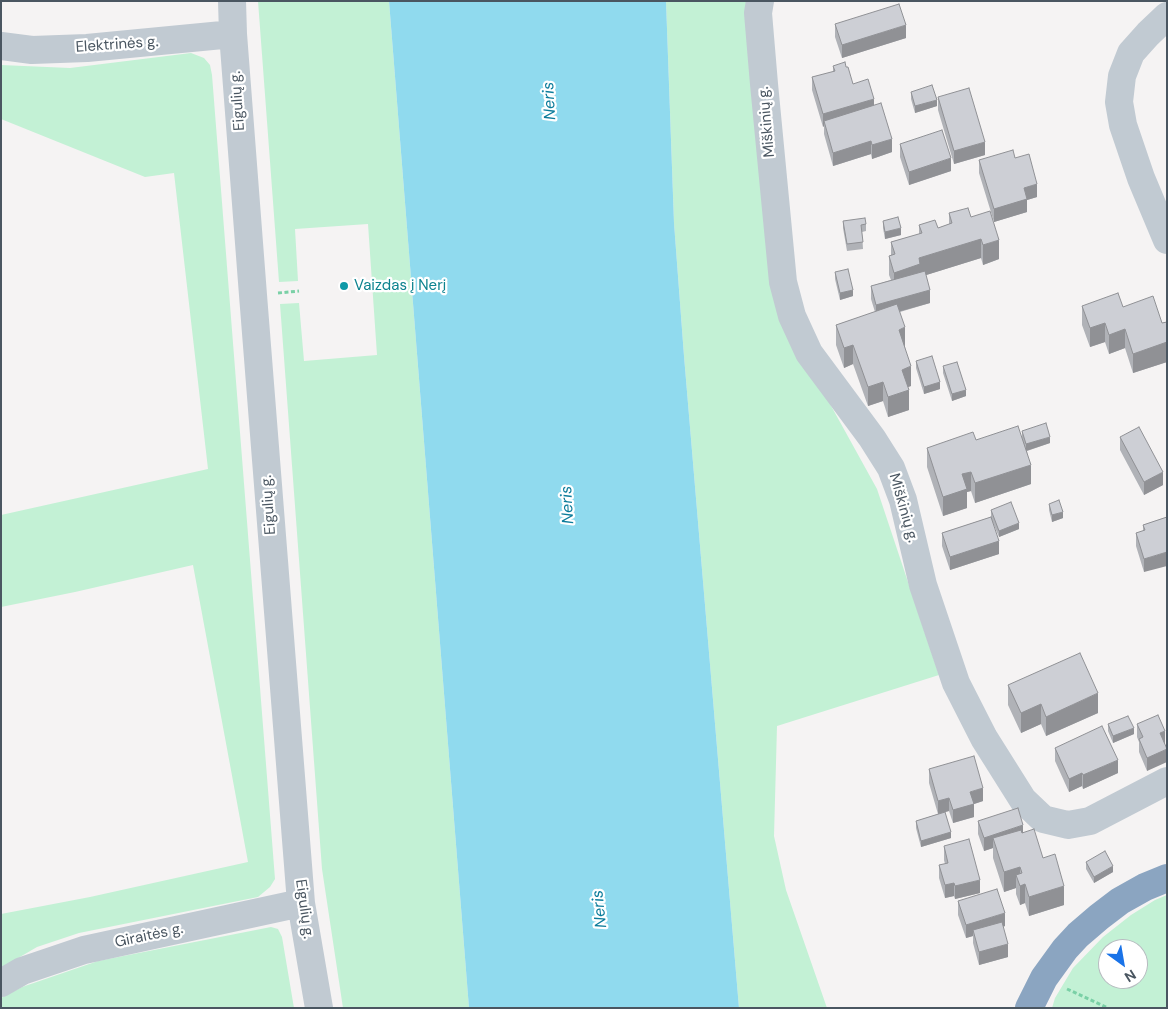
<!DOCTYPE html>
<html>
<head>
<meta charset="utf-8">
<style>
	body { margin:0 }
	#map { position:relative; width:1168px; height:1009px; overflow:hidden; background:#f5f3f3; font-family:"DM Sans",sans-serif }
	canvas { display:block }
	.frame { position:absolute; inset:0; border:2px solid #4a5661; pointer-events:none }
	.north { position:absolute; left:1098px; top:939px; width:50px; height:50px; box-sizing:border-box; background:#fff; border:1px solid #b7bbc0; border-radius:50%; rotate:148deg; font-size:14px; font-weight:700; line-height:20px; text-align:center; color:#4a5661 }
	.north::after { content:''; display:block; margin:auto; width:18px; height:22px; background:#1a73e8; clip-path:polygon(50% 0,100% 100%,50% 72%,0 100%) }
</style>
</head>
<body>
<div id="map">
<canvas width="1168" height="1009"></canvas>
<div class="frame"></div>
<div class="north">N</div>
</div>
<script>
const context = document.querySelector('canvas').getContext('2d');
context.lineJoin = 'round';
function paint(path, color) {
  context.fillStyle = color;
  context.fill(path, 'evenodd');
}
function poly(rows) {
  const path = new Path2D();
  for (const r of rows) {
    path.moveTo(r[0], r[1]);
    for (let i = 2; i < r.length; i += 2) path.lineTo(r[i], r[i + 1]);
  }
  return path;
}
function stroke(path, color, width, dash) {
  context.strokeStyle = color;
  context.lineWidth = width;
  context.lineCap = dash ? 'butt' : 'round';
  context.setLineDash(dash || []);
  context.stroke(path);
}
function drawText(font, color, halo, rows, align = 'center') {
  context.font = font + ' "DM Sans",sans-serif';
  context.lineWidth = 4.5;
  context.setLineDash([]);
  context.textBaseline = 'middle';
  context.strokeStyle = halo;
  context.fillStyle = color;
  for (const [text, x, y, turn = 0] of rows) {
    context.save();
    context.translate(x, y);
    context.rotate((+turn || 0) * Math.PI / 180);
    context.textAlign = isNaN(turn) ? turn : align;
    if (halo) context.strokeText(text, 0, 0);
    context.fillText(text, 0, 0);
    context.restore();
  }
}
paint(poly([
	[258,1,389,1,469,1008,343,1008,322,869,280,304,299,303,304,361,377,355,368,224,295,229,298,281,279,282],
	[666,1,751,1,777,308,877,489,939,675,777,726,774,836,786,890,827,1008,739,1008,684,356,674,223],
	[191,53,204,58,210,65,212,75,275,879,270,887,258,897,79,933,37,947,1,968,1,914,90,897,248,862,193,565,75,592,1,607,1,515,208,469,174,173,145,177,1,119,1,65,70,68],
	[1167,895,1167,1008,1052,1008,1055,998,1073,968,1103,937,1131,915,1155,900],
	[1108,949,1138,949,1138,979,1108,979],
	[271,927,278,929,282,937,294,1008,1,1008,1,998,22,987,98,961]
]), '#c3f1d5');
paint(poly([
	[389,1,666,1,674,223,684,356,739,1008,469,1008]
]), '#90daee');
stroke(poly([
	[278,293,299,291],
	[1067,989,1108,1008]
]), '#7ad0a6', 3, [4, 2.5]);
stroke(poly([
	[232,1,233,34,253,295,301,903,319,1008],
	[760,1,758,13,764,84,783,282,792,316,809,353,872,438,891,468,903,500,923,585,956,683,984,738,1023,800,1043,819,1068,825,1090,821,1167,781],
	[1167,16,1148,34,1131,53,1122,76,1119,102,1123,125,1141,178,1167,240],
	[1,46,32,50,87,48,233,34],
	[1,983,22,971,84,950,301,903]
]), '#c1cad2', 28);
stroke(poly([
	[1029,1008,1044,978,1065,949,1078,935,1099,917,1120,901,1145,887,1167,878]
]), '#8ba5c1', 28);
paint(poly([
	[835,24,906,38,842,58,835,37],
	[833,66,853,84,874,105,892,152,872,159,871,154,833,166,824,134,824,126,823,127,812,90,812,77,833,72],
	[911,92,937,106,915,113,911,99],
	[938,97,985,155,954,164,938,110],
	[900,144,951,171,909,185,900,157],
	[1015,158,1037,197,1027,200,1027,212,994,222,979,173,979,160],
	[949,213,971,217,999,259,983,265,981,258,926,275,930,303,900,312,905,347,911,386,908,387,909,410,888,417,883,401,868,406,853,364,844,368,836,345,836,325,875,312,871,299,871,286,891,280,889,275,889,256,891,255,891,242,919,234,919,225,938,228,949,224],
	[843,221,866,224,866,231,862,232,863,249,847,251,843,228],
	[883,221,901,235,885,239,883,228],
	[835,272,853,296,840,300,835,279],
	[1082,306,1123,307,1162,323,1167,322,1167,362,1133,373,1125,348,1109,354,1105,342,1090,347,1082,325],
	[916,361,940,389,924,394,916,368],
	[943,366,966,396,952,401,943,373],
	[1022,431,1050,443,1027,451,1031,484,975,503,971,491,967,492,967,508,943,516,927,467,927,448,976,440,1022,436],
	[1120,437,1163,485,1144,495,1120,450],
	[1049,504,1063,518,1052,522,1049,510],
	[991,510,1019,529,999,537,993,523,999,554,950,570,942,546,942,533,991,517],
	[1167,517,1144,572,1136,546,1136,533,1143,531,1143,525],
	[1008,685,1098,713,1046,736,1041,724,1021,733,1008,705],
	[1108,724,1134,734,1113,743,1108,731],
	[1137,724,1165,744,1147,771,1139,752,1139,742,1137,737],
	[1055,748,1118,773,1083,789,1082,786,1069,792,1055,761],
	[929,769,983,801,974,804,974,817,953,823,949,811,945,812,951,838,921,847,916,828,916,821,938,814,929,783],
	[978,821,1023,833,1043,858,1064,905,1029,916,1025,903,1020,905,1016,894,1016,888,1004,892,993,858,993,848,984,851,978,834],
	[944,846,980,893,955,899,954,896,945,898,939,878,939,865,945,864,944,860],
	[1086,862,1113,872,1094,883,1086,869],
	[958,901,1005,926,1003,927,1008,957,979,965,973,943,973,936,966,938,958,915]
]), '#b0b2b7');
paint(poly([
	[906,25,906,38,842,58,842,45],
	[874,99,874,112,824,121,824,126,823,127,823,114],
	[937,100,937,106,915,113,915,106],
	[892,139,892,152,872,159,872,145],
	[871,141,871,154,833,166,833,153],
	[985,142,985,155,954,164,954,151],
	[951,158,951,171,909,185,909,172],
	[1037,184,1037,197,1027,200,1027,212,994,222,994,209,1024,188],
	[901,228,901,235,885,239,885,232],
	[981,239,981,258,920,277,894,292,894,273,919,258],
	[999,240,999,259,983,265,983,245],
	[853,290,853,296,840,300,840,293],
	[930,290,930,303,876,318,876,305],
	[1105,323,1105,342,1090,347,1090,328],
	[905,327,905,347,899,349,899,330],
	[1125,329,1125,348,1109,354,1109,335],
	[1167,342,1167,362,1133,373,1133,354],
	[853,345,853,364,844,368,844,348],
	[911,366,911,386,902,389,902,370],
	[883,382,883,401,868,406,868,387],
	[940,382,940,389,924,394,924,387],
	[909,390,909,410,888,417,888,397],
	[966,390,966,396,952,401,952,394],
	[1050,437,1050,443,1026,451,1026,444],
	[1031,465,1031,484,975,503,975,483],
	[971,472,971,491,967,492,967,508,943,516,943,497,962,474],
	[1163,472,1163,485,1144,495,1144,482],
	[1063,512,1063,518,1052,522,1052,515],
	[1019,523,1019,529,999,537,999,531],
	[999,541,999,554,950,570,950,557],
	[1167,552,1167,566,1144,572,1144,559],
	[1098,693,1098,713,1046,736,1046,717],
	[1041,704,1041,724,1021,733,1021,713],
	[1134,728,1134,734,1113,743,1113,736],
	[1165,731,1165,744,1160,746,1160,733],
	[1167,749,1167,762,1147,771,1147,758],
	[1118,760,1118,773,1083,789,1083,775],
	[1082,773,1082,786,1069,792,1069,779],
	[983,788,983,801,974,804,974,817,953,823,953,810,970,792],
	[949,798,949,811,938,814,938,801],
	[1023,825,1023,838,993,838,993,848,984,851,984,838],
	[951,832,951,838,921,847,921,841],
	[1113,866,1113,872,1094,883,1094,877],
	[1020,867,1020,885,1025,884,1025,903,1020,905,1020,886,1016,875,1016,888,1004,892,1004,872],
	[980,880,980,893,955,899,955,886],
	[954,883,954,896,945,898,945,885],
	[1064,886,1064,905,1029,916,1029,897],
	[1005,913,1005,926,975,935,973,930,973,936,966,938,966,925],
	[1008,944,1008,957,979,965,979,952]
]), '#909195');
const building = poly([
	[899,4,906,25,842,45,835,24,899,4],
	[845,62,846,67,848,67,853,84,868,79,874,99,823,114,812,77,835,71,833,66,845,62],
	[932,85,937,100,915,106,911,92,932,85],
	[969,88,985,142,954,151,938,97,969,88],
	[881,103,892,139,872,145,871,141,833,153,824,121,881,103],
	[942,130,951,158,909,172,900,144,942,130],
	[1013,150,1015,158,1029,154,1037,184,1024,188,1027,199,994,209,979,160,1013,150],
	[968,208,971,217,990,211,999,240,983,245,981,239,919,258,920,264,894,273,889,256,895,254,891,242,922,233,919,225,935,220,938,228,952,223,949,213,968,208],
	[898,217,901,228,885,232,883,221,898,217],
	[865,218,866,224,861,225,863,242,847,244,843,221,865,218],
	[848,269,853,290,840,293,835,272,848,269],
	[925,271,930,290,876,305,871,286,925,271],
	[1118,293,1123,307,1153,296,1162,323,1167,322,1167,342,1133,354,1125,329,1109,335,1105,323,1090,328,1082,306,1118,293],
	[897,304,905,327,899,330,911,366,902,370,909,390,888,397,883,382,868,387,853,345,844,348,836,325,897,304],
	[932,356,940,382,924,387,916,361,932,356],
	[957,362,966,390,952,394,943,366,957,362],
	[1046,423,1050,437,1026,444,1022,431,1046,423],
	[1018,426,1031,465,975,483,971,472,962,474,967,489,943,497,927,448,973,432,976,440,1018,426],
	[1139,427,1163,472,1144,482,1120,437,1139,427],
	[1059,500,1063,512,1052,515,1049,504,1059,500],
	[1011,502,1019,523,999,531,991,510,1011,502],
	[991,517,999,541,950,557,942,533,991,517],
	[1167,517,1167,552,1144,559,1136,533,1145,530,1143,525,1167,517],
	[1080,653,1098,693,1046,717,1041,704,1021,713,1008,685,1080,653],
	[1158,715,1165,731,1160,733,1167,749,1147,758,1139,739,1143,737,1137,724,1158,715],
	[1128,716,1134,728,1113,736,1108,724,1128,716],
	[1102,726,1118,760,1083,775,1082,773,1069,779,1055,748,1102,726],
	[974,756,983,788,970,792,974,804,953,810,949,798,938,801,929,769,974,756],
	[1018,808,1023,825,984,838,978,821,1018,808],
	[945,812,951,832,921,841,916,821,945,812],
	[1034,829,1043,858,1055,854,1064,886,1029,897,1025,884,1020,886,1016,875,1022,873,1020,867,1004,872,993,838,1021,830,1022,833,1034,829],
	[969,839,980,880,955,886,954,883,945,885,939,865,948,863,944,846,969,839],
	[1105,851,1113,866,1094,877,1086,862,1105,851],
	[997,889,1005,913,966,925,958,901,997,889],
	[1002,922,1008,944,979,952,973,930,1002,922]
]);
paint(building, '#cdcfd5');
stroke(building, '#909195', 1);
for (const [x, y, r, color] of [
	[344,286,5,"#0f9aa8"]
]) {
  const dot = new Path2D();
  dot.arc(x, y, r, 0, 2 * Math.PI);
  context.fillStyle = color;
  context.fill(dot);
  stroke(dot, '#fff', 2);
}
drawText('15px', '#4a5661', '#fff', [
	["Elektrinės g.",117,45,-4],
	["Eigulių g.",238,101,-94],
	["Miškinių g.",767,122,-95],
	["Eigulių g.",269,505,-94],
	["Miškinių g.",903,508,74],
	["Eigulių g.",304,909,82],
	["Giraitės g.",149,936,-12]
]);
drawText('15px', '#0d838f', '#fff', [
	["Vaizdas į Nerį",354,286]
], 'left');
drawText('italic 16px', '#0c7c9b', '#fff', [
	["Neris",550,101,-93],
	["Neris",568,505,-93],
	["Neris",600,909,-96]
]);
</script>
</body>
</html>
